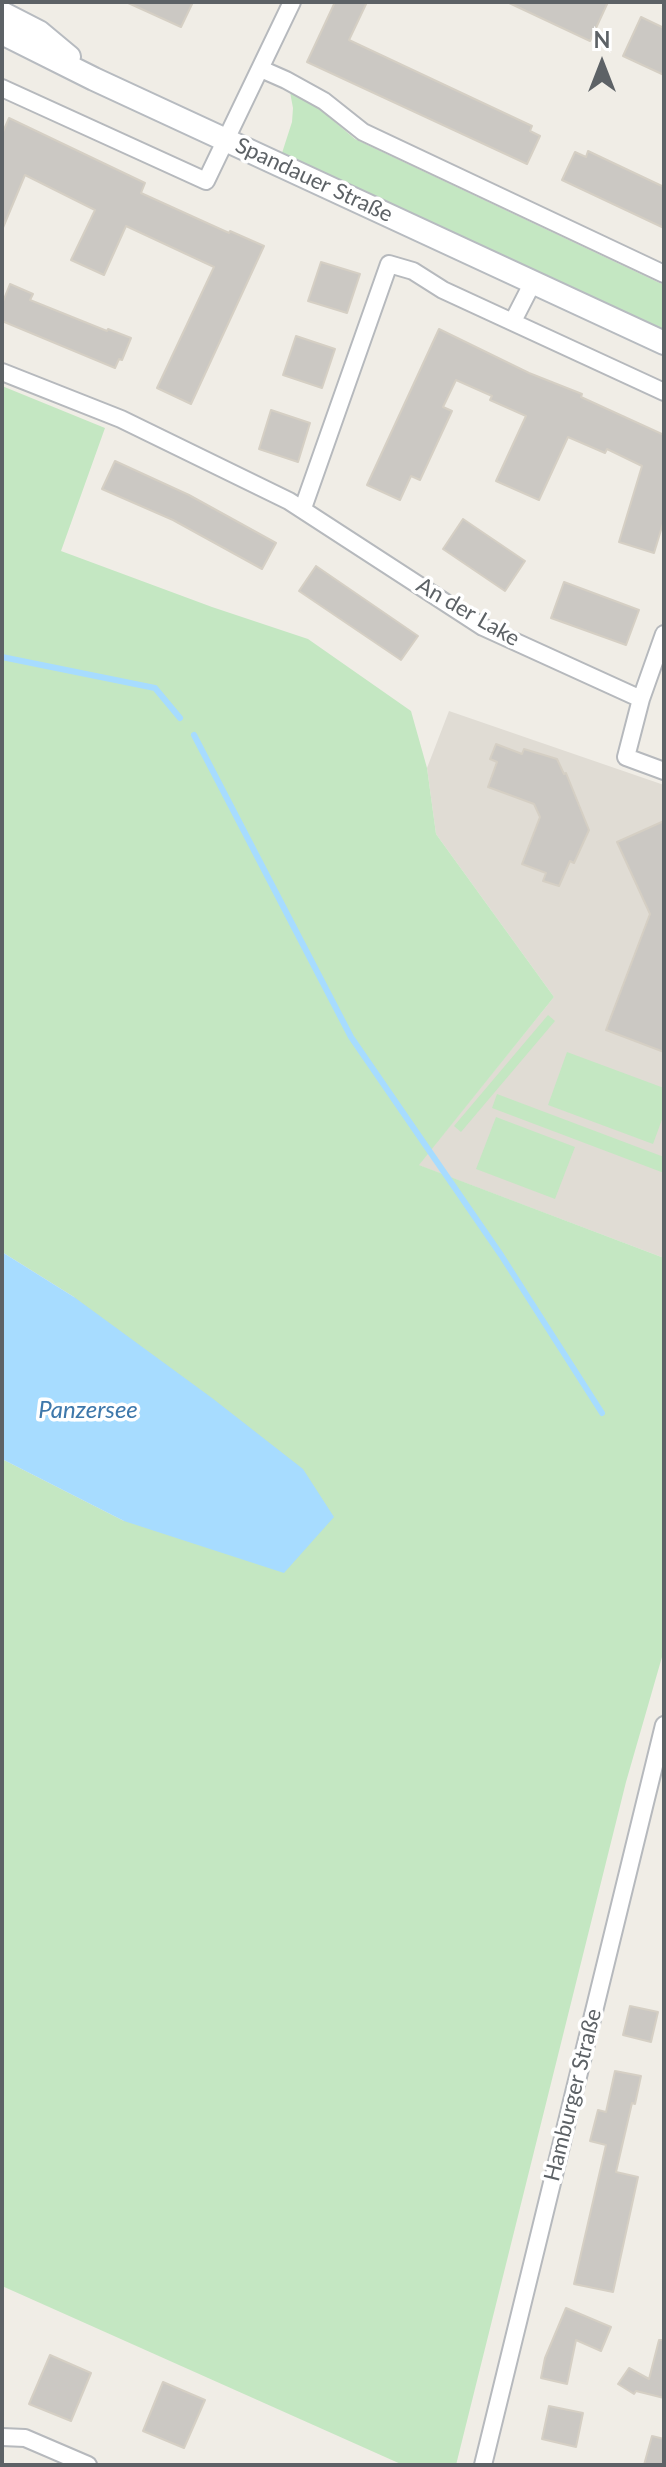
<!DOCTYPE html>
<html>
<head>
<meta charset="utf-8">
<style>
	body { margin:0 }
	#map { position:relative; width:666px; height:2467px; overflow:hidden; background:#f0ede6; font-family:Lato,sans-serif }
	canvas { display:block }
	.frame { position:absolute; inset:0; border:4px solid #5d6266; pointer-events:none }
	.north { position:absolute; left:562px; top:24px; width:80px; height:80px; -webkit-text-stroke:6px #fff; paint-order:stroke; rotate:0deg; font-size:22px; font-weight:700; line-height:32px; text-align:center; color:#5d6266 }
	.north::after { content:''; display:block; margin:auto; width:28px; height:36px; background:#5d6266; clip-path:polygon(50% 0,100% 100%,50% 72%,0 100%) }
</style>
</head>
<body>
<div id="map">
<canvas width="666" height="2467"></canvas>
<div class="frame"></div>
<div class="north">N</div>
</div>
<script>
const context = document.querySelector('canvas').getContext('2d');
context.lineJoin = 'round';
function paint(path, color) {
  context.fillStyle = color;
  context.fill(path, 'evenodd');
}
function poly(rows) {
  const path = new Path2D();
  for (const r of rows) {
    path.moveTo(r[0], r[1]);
    for (let i = 2; i < r.length; i += 2) path.lineTo(r[i], r[i + 1]);
  }
  return path;
}
function stroke(path, color, width, dash) {
  context.strokeStyle = color;
  context.lineWidth = width;
  context.lineCap = dash ? 'butt' : 'round';
  context.setLineDash(dash || []);
  context.stroke(path);
}
function drawText(font, color, halo, rows, align = 'center') {
  context.font = font + ' Lato,sans-serif';
  context.lineWidth = 7;
  context.setLineDash([]);
  context.textBaseline = 'middle';
  context.strokeStyle = halo;
  context.fillStyle = color;
  for (const [text, x, y, turn = 0] of rows) {
    context.save();
    context.translate(x, y);
    context.rotate((+turn || 0) * Math.PI / 180);
    context.textAlign = isNaN(turn) ? turn : align;
    if (halo) context.strokeText(text, 0, 0);
    context.fillText(text, 0, 0);
    context.restore();
  }
}
paint(poly([
	[449,711,664,785,664,1258,418,1165,554,997,436,834,427,768]
]), '#e0dcd4');
paint(poly([
	[290,92,316,106,355,139,664,285,664,331,282,153,292,122,293,108],
	[2,386,105,428,61,551,212,607,308,639,411,711,427,768,436,834,554,997,419,1165,664,1258,664,1650,626,1782,456,2465,403,2465,2,2286,2,1483,4,1476,2,1475,2,1459,124,1521,74,1297,2,1252],
	[548,1015,555,1021,461,1132,454,1126],
	[567,1052,664,1088,664,1114,653,1144,548,1105],
	[497,1094,664,1157,664,1173,492,1108],
	[496,1117,575,1147,555,1199,476,1169]
]), '#c4e7c2');
paint(poly([
	[2,1252,74,1297,212,1398,303,1469,334,1517,284,1573,124,1521,2,1459]
]), '#a7dcff');
stroke(poly([
	[2,657,155,688,180,718],
	[194,735,351,1037,501,1255,602,1413]
]), '#a7dcff', 6);
const building = poly([
	[126,2,193,2,181,27,126,2],
	[335,2,367,2,349,40,532,126,530,131,540,136,527,164,307,62,335,2],
	[507,2,608,2,590,41,507,2],
	[641,17,664,28,664,75,623,56,641,17],
	[9,118,145,183,141,193,229,233,230,231,264,246,191,404,157,388,214,267,126,226,104,275,71,260,95,210,25,175,2,230,2,134,9,118],
	[588,151,664,187,664,228,562,180,575,152,586,157,588,151],
	[321,262,360,274,347,313,308,301,321,262],
	[10,284,33,294,30,300,107,331,108,329,131,338,122,360,119,359,115,368,2,321,2,304,10,284],
	[439,329,529,373,582,394,581,397,664,435,664,520,654,553,619,542,642,466,607,449,605,453,568,437,539,500,496,481,526,416,490,400,492,396,456,380,443,407,452,411,420,480,411,476,400,500,367,485,439,329],
	[296,336,335,349,322,388,283,375,296,336],
	[271,410,310,423,298,462,259,449,271,410],
	[115,461,189,495,276,543,262,569,173,520,102,489,115,461],
	[463,519,525,561,505,591,443,549,463,519],
	[316,566,418,636,401,660,299,591,316,566],
	[564,582,639,610,626,645,551,618,564,582],
	[496,744,522,754,524,749,557,759,564,774,566,773,589,830,574,863,570,861,559,886,543,881,546,873,522,864,540,817,534,804,488,787,497,762,490,759,496,744],
	[664,821,664,1052,606,1030,650,914,617,842,664,821],
	[630,2006,658,2012,651,2042,623,2035,630,2006],
	[615,2071,641,2076,635,2104,632,2103,616,2172,638,2177,613,2292,574,2284,606,2145,590,2141,598,2110,606,2112,615,2071],
	[566,2308,611,2327,601,2351,576,2340,567,2384,541,2378,545,2358,566,2308],
	[659,2340,664,2340,664,2398,636,2391,634,2394,618,2384,629,2368,649,2379,659,2340],
	[50,2355,91,2373,71,2421,29,2404,50,2355],
	[163,2382,205,2400,184,2448,143,2431,163,2382],
	[549,2406,583,2413,576,2447,542,2439,549,2406],
	[652,2436,664,2439,664,2465,644,2465,652,2436]
]);
paint(building, '#cbc8c3');
stroke(building, '#d5cfc4', 2);
const minor = poly([
	[261,69,286,80,324,101,363,132,664,274],
	[2,88,206,181,292,2],
	[513,321,533,282],
	[2,372,121,419,289,501,483,627,641,699],
	[303,508,389,264,413,271,443,290,664,392],
	[664,634,641,699,626,757,664,771],
	[2,2437,25,2438,88,2465],
	[483,2465,664,1725]
]);
const secondary = poly([
	[2,13,39,32,69,57],
	[2,33,94,79,664,343]
]);
stroke(minor, '#b6b9bd', 20);
stroke(secondary, '#b7bbc0', 26);
stroke(minor, '#fff', 16);
stroke(secondary, '#fff', 22);
drawText('22px', '#5d6266', '#fff', [
	["Spandauer Straße",314,180,25],
	["An der Lake",468,612,30],
	["Hamburger Straße",573,2095,-76]
]);
drawText('italic 24px', '#3e78ab', '#fff', [
	["Panzersee",88,1410]
]);
</script>
</body>
</html>
